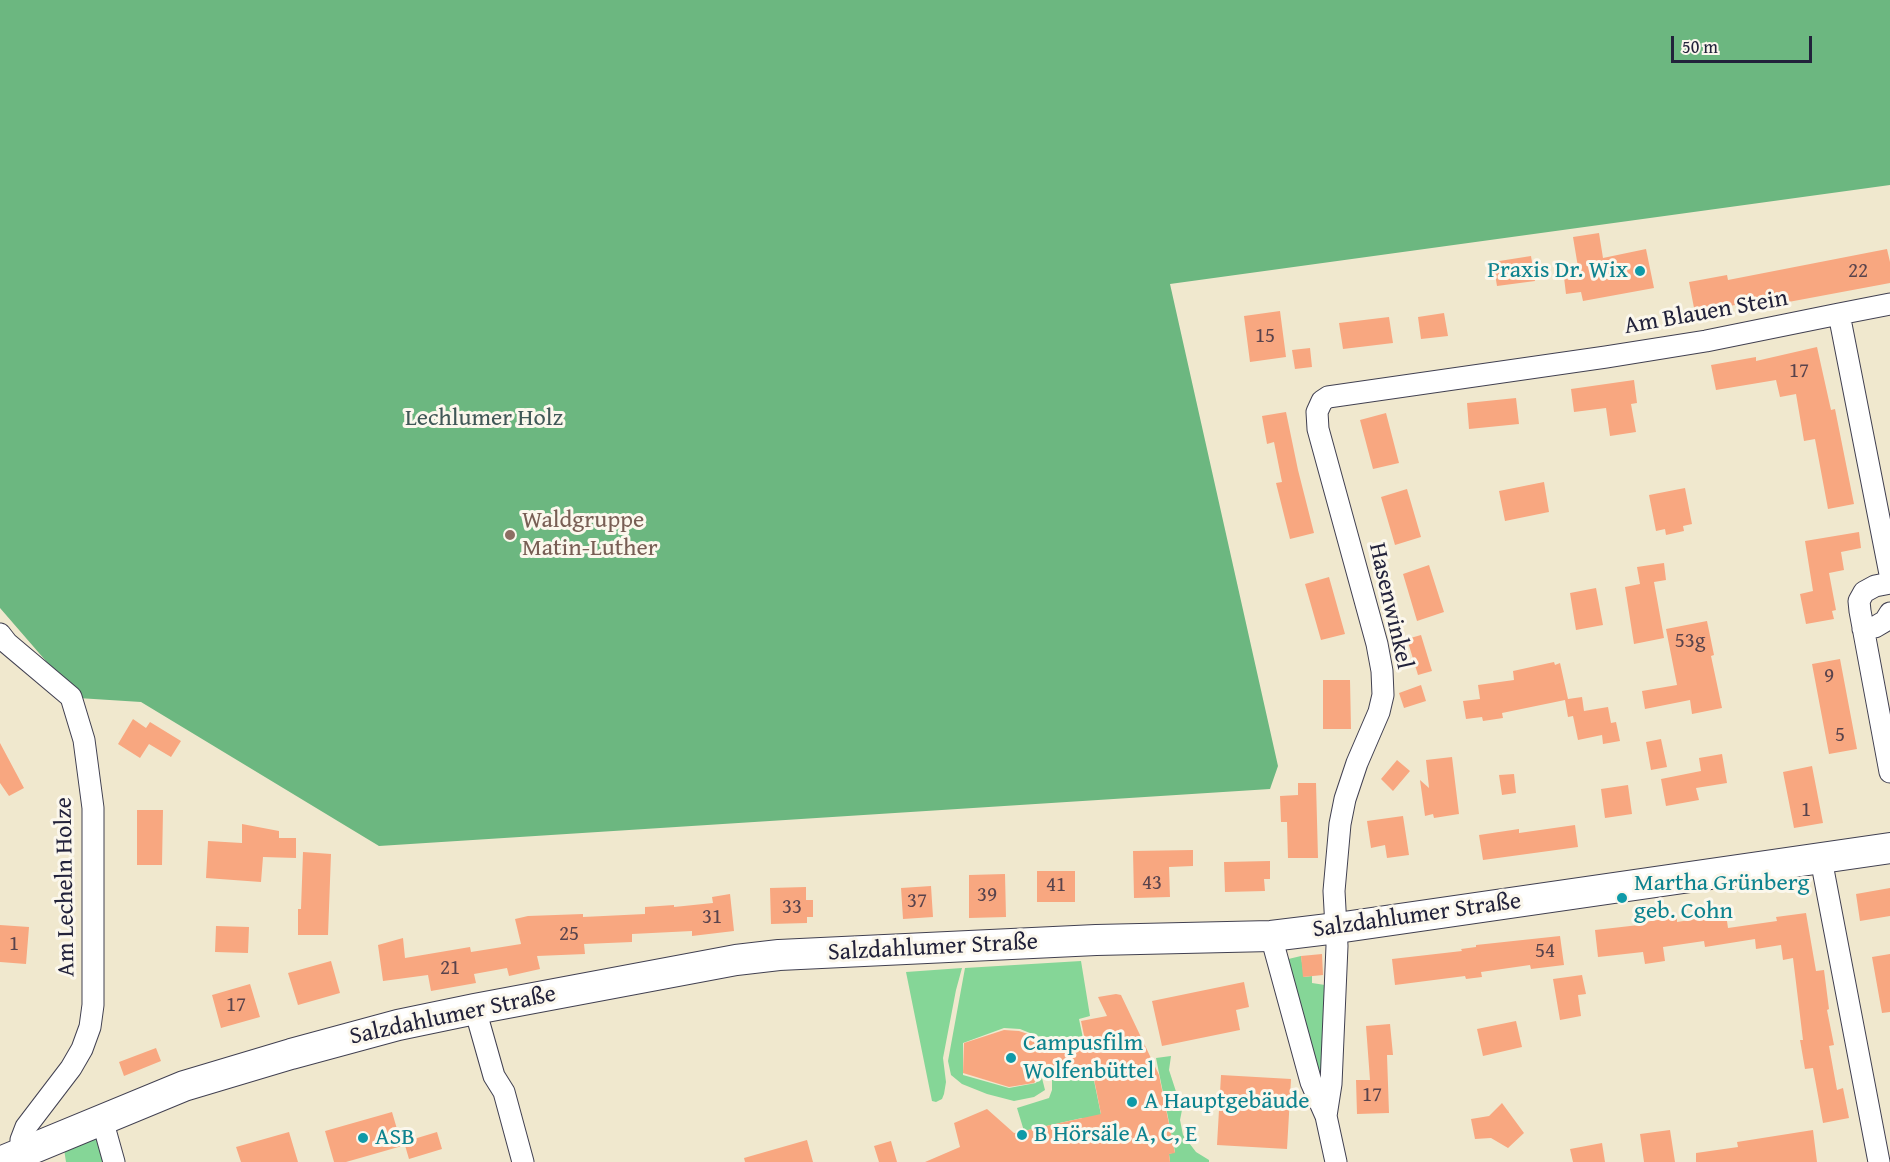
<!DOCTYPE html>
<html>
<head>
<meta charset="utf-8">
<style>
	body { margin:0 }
	#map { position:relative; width:1890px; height:1162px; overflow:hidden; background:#f0e8ce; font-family:"Gentium Book Plus",serif }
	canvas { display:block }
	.scale { position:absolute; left:1671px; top:36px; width:141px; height:27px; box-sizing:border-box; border:3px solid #22223b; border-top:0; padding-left:8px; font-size:18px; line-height:21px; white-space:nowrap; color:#22223b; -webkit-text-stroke:4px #fbf7ec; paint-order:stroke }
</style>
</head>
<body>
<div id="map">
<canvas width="1890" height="1162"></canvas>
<div class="scale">50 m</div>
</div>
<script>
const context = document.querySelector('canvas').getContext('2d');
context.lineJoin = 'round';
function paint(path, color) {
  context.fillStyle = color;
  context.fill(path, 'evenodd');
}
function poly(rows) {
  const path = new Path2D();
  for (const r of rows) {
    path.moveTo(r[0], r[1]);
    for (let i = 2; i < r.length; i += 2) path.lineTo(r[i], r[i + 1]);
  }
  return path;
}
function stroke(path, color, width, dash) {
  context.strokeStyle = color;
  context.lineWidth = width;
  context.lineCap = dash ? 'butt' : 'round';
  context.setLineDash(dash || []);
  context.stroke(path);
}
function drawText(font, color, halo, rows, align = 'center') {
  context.font = font + ' "Gentium Book Plus",serif';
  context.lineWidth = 6;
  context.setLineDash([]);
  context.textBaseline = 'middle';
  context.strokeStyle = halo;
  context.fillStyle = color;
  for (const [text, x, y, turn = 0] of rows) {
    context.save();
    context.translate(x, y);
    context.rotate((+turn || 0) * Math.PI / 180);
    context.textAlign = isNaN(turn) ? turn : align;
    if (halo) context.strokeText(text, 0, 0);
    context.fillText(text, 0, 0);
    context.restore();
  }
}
paint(poly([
	[1301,956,1304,977,1312,976,1312,983,1325,985,1322,1071,1319,1073,1280,961],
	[1081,961,1090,1016,1079,1019,1084,1043,1044,1047,1040,1037,1020,1029,1004,1028,963,1043,963,1075,1009,1088,1036,1083,1041,1074,1045,1090,1034,1097,1014,1101,987,1094,962,1084,951,1075,948,1061,965,968],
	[962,968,956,990,943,1058,946,1082,944,1094,942,1099,936,1102,932,1101,906,972],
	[1171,1056,1169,1070,1182,1110,1180,1120,1183,1135,1196,1152,1209,1160,1209,1162,1170,1162,1169,1154,1175,1152,1156,1058],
	[1091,1066,1106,1139,1082,1118,1024,1131,1017,1108,1049,1098,1052,1090,1052,1080,1059,1077,1059,1071,1073,1070],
	[102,1119,113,1162,66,1162,62,1136]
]), '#85d697');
paint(poly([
	[0,0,1890,0,1890,185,1170,284,1278,766,1270,789,379,846,141,702,78,698,0,608]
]), '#6cb780');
paint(poly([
	[1599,233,1603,258,1646,249,1654,288,1583,301,1581,292,1566,294,1563,269,1578,267,1573,237],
	[1887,249,1890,262,1890,283,1751,309,1750,302,1695,313,1689,282,1727,275,1728,280],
	[1531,256,1535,281,1497,286,1493,262],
	[1280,311,1286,357,1250,362,1244,316],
	[1444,313,1448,336,1421,339,1418,317],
	[1389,317,1393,343,1343,349,1339,323],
	[1817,347,1831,410,1835,409,1854,504,1828,509,1815,439,1804,441,1796,394,1780,397,1776,380,1716,390,1711,365,1756,357,1756,361],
	[1310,348,1312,367,1295,369,1292,350],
	[1634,380,1637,403,1631,404,1636,432,1610,436,1606,408,1574,412,1571,389],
	[1516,398,1519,424,1469,429,1467,403],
	[1286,412,1298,470,1314,533,1290,539,1276,483,1282,482,1274,442,1267,444,1262,416],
	[1386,413,1399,463,1373,469,1360,420],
	[1544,482,1549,512,1505,521,1499,491],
	[1685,488,1692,524,1683,526,1684,531,1666,535,1665,529,1656,531,1649,495],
	[1407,489,1421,537,1395,545,1381,497],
	[1859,532,1861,548,1841,552,1844,570,1829,573,1836,610,1832,611,1834,619,1806,624,1800,594,1813,591,1805,541],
	[1664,563,1666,580,1654,582,1664,638,1634,644,1625,587,1640,584,1637,567],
	[1429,565,1444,612,1417,621,1403,574],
	[1329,577,1345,634,1321,640,1305,584],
	[1596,588,1603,625,1576,630,1570,593],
	[1707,621,1714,655,1711,656,1722,708,1692,714,1690,700,1645,709,1642,691,1677,685,1666,629],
	[1421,635,1432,671,1418,675,1407,639],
	[1840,659,1857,749,1829,754,1812,664],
	[1554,662,1555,665,1560,663,1568,699,1582,697,1584,711,1608,707,1611,723,1616,722,1620,741,1603,744,1602,735,1578,740,1573,716,1568,717,1565,700,1502,713,1503,718,1483,721,1482,717,1466,719,1463,701,1480,699,1478,685,1514,680,1513,671],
	[1323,680,1350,680,1351,729,1323,729],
	[1421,685,1426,701,1404,708,1399,693],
	[133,719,146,728,150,722,181,741,171,757,149,744,140,758,118,744],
	[1661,739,1667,767,1651,770,1646,742],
	[0,743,24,788,9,796,0,783],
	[1722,754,1727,783,1696,788,1699,800,1666,806,1661,779,1701,771,1699,758],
	[1452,757,1459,814,1434,818,1433,814,1425,816,1420,780,1429,788,1426,760],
	[1397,760,1410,771,1393,791,1381,779],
	[1812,766,1823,823,1794,828,1783,772],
	[1514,774,1516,793,1502,795,1499,775],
	[1298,783,1316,783,1318,858,1288,858,1287,822,1281,822,1280,796,1298,795],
	[1628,785,1632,814,1605,818,1601,789],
	[137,810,163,810,162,865,137,865],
	[1403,816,1409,855,1387,858,1385,845,1371,848,1367,821],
	[242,824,279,831,279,838,296,838,296,858,263,857,261,882,206,878,208,841,242,843],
	[1575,825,1578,847,1483,860,1479,835,1519,829,1519,833],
	[1193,850,1193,866,1169,867,1170,897,1134,898,1133,851],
	[303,852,331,854,328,935,298,935,298,909,301,909],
	[1270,861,1270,879,1264,879,1265,891,1225,892,1224,862],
	[1037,871,1075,871,1075,902,1037,902],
	[1005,874,1006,917,969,918,969,875],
	[931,886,933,917,903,919,901,888],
	[806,887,806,900,813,900,813,917,807,917,807,923,771,924,770,888],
	[1890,888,1890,916,1860,921,1856,894],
	[730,894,734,931,692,936,692,931,632,934,632,942,584,944,585,954,537,956,540,969,509,976,507,968,474,974,476,983,431,991,428,975,383,981,378,945,403,938,405,958,470,947,471,952,521,944,515,919,528,916,583,914,583,917,645,914,645,907,674,905,674,907,713,903,712,897],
	[1806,913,1816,971,1824,970,1829,1009,1827,1010,1834,1045,1829,1046,1837,1090,1843,1088,1849,1118,1823,1123,1813,1068,1805,1069,1800,1040,1803,1040,1793,958,1783,960,1781,945,1756,949,1755,939,1705,947,1704,941,1663,947,1665,961,1645,964,1643,952,1598,957,1595,930,1639,925,1638,923,1677,917,1677,922,1726,914,1728,928,1777,921,1776,917],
	[0,925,29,927,26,964,0,962],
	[216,926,249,927,248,953,215,952],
	[1560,936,1564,965,1531,969,1530,965,1481,972,1482,977,1466,979,1465,976,1395,985,1392,959,1462,951,1461,949,1476,947,1476,945],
	[1322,954,1323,975,1303,977,1301,956],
	[1890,954,1890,1012,1882,1013,1872,957],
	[331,961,340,993,298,1005,288,973],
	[1582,975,1586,994,1578,995,1581,1016,1560,1020,1553,979],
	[1244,982,1249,1007,1236,1010,1240,1030,1162,1046,1152,1001],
	[250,984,260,1017,221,1028,212,995],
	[1116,994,1121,995,1159,1075,1175,1153,1169,1154,1170,1162,925,1162,960,1147,954,1123,987,1109,1014,1133,1101,1114,1091,1064,1073,1070,1044,1070,1034,1083,1009,1087,963,1073,964,1043,1004,1030,1019,1031,1049,1041,1053,1048,1067,1050,1086,1045,1081,1021,1107,1016,1098,997],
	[1516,1021,1522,1047,1483,1056,1477,1029],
	[1390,1024,1393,1055,1387,1055,1389,1113,1357,1114,1356,1080,1370,1080,1366,1026],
	[156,1048,161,1061,124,1076,119,1062],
	[1221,1075,1291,1079,1287,1149,1217,1145],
	[1502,1103,1524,1133,1508,1148,1491,1138,1475,1139,1471,1119,1489,1116],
	[392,1112,402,1146,346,1162,334,1162,325,1131],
	[1670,1130,1675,1162,1644,1162,1640,1134],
	[1813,1130,1817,1162,1696,1162,1696,1153,1738,1147,1737,1142],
	[289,1132,298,1162,241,1162,236,1147],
	[437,1132,442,1149,409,1159,404,1142],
	[807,1140,813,1162,745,1162,744,1158],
	[891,1141,897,1162,879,1162,874,1146],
	[1602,1143,1605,1162,1573,1162,1570,1149]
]), '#f8a780');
const street = poly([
	[1839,314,1890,304],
	[1890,583,1875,586,1864,592,1859,601,1860,611,1890,772],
	[1863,629,1875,627,1885,621,1890,613],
	[0,634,7,643,71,697,84,740,93,808,93,1005,90,1027,82,1049,71,1068,26,1127,21,1140,22,1152],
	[1821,859,1879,1162],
	[1271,936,1311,1082,1326,1116,1336,1162],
	[475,1009,494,1076,504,1092,523,1162],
	[1326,1116,1331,1084,1337,946,1334,891,1340,824,1345,799,1357,763,1379,712,1383,695,1382,671,1377,644,1318,429,1317,412,1322,401,1328,397,1606,357,1706,341,1839,314,1890,574],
	[102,1119,114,1162]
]);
const secondary = poly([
	[0,1162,184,1086,291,1054,398,1025,475,1009,736,960,779,955,1096,940,1271,936,1337,928,1890,848]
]);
stroke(street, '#414051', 23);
stroke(secondary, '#414051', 32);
stroke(street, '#fff', 21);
stroke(secondary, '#fff', 30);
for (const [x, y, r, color] of [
	[1640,271,6,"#0f9aa8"],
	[510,535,6,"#8d6e63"],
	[1622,898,6,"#0f9aa8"],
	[1011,1058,6,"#0f9aa8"],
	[1132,1102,6,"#0f9aa8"],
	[1022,1135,6,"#0f9aa8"],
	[363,1138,6,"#0f9aa8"]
]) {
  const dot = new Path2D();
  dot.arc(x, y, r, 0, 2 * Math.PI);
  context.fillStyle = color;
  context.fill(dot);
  stroke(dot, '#fbf7ec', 2);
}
drawText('21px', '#58434c', null, [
	["22",1858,272],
	["15",1265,337],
	["17",1799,372],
	["53g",1690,642],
	["9",1829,677],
	["5",1840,736],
	["1",1806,811],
	["43",1152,884],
	["41",1056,886],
	["39",987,896],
	["37",917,902],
	["33",792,908],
	["31",712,918],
	["25",569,935],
	["1",14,945],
	["54",1545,952],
	["21",450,969],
	["17",236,1006],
	["17",1372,1096]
]);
drawText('24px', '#0d838f', '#fbf7ec', [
	["Praxis Dr. Wix",1628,271,"right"],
	["Martha Grünberg",1634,884],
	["geb. Cohn",1634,912],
	["Campusfilm",1023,1044],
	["Wolfenbüttel",1023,1072],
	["A Hauptgebäude",1144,1102],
	["B Hörsäle A, C, E",1034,1135],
	["ASB",375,1138]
], 'left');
drawText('24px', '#22223b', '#fbf7ec', [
	["Am Blauen Stein",1706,313,-10],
	["Hasenwinkel",1390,606,77],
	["Am Lecheln Holze",66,887,-91],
	["Salzdahlumer Straße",1417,916,-8],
	["Salzdahlumer Straße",933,948,-3],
	["Salzdahlumer Straße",453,1016,-12]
]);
drawText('24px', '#405857', '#fbf7ec', [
	["Lechlumer Holz",484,419]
]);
drawText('24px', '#785e54', '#fbf7ec', [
	["Waldgruppe",522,521],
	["Matin-Luther",522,549]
], 'left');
</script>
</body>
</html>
